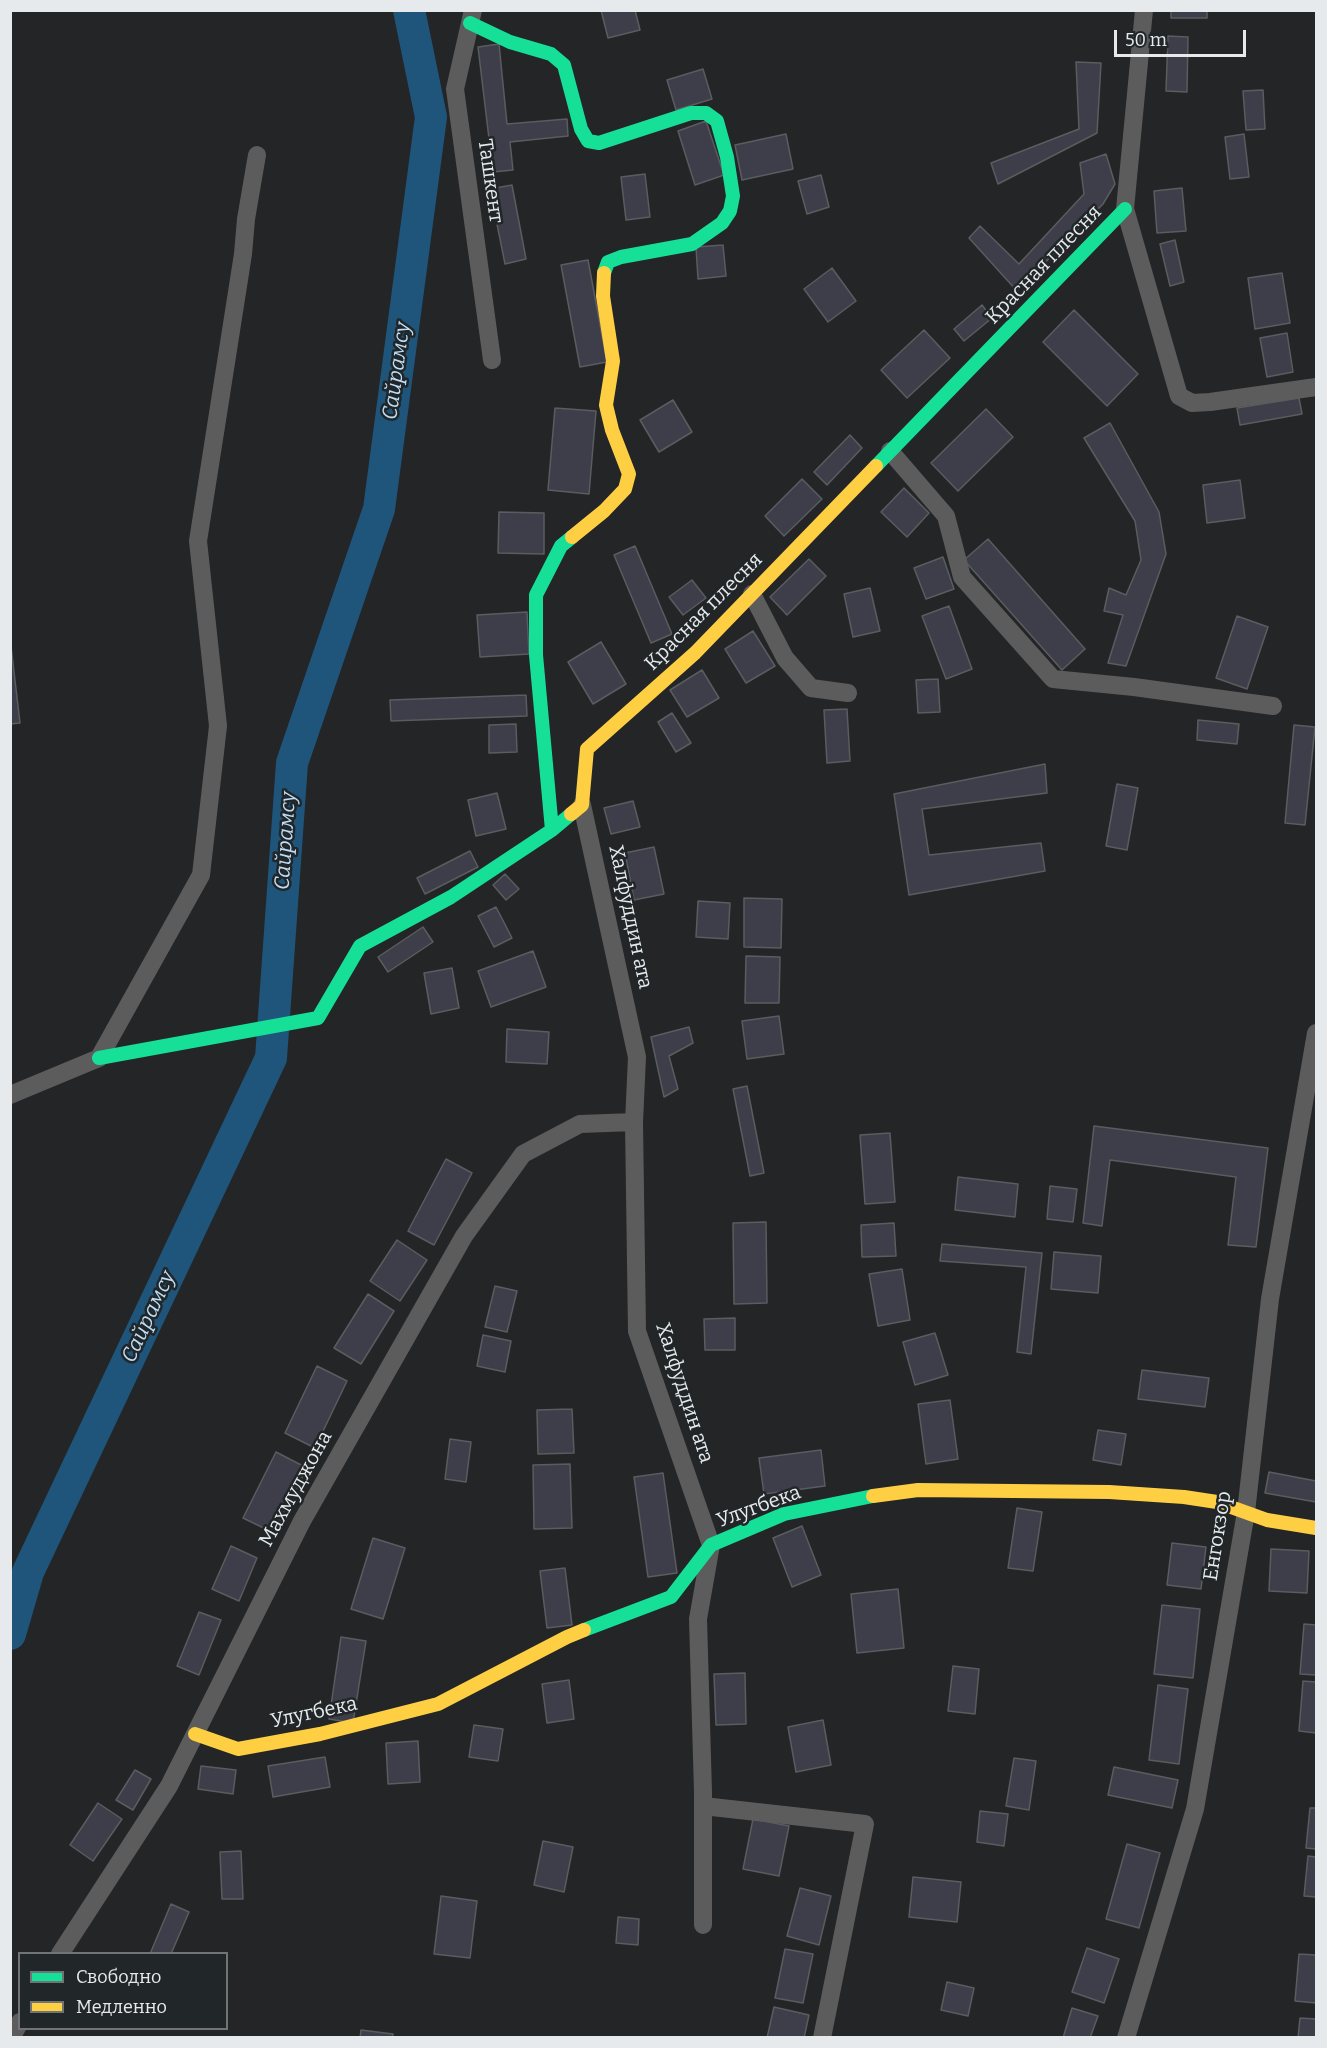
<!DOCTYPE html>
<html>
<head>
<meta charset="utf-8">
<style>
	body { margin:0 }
	#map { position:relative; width:1327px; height:2048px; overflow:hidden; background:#232527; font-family:Bitter,serif }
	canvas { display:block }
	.frame { position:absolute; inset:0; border:12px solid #e7eaec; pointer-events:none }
	.legend { position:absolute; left:18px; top:1952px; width:210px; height:78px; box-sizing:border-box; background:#212629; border:2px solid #707477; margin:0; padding:8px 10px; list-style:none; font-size:18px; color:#e7eaec }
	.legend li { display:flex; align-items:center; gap:12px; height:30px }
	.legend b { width:30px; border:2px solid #707477 }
	.scale { position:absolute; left:1114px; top:30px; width:132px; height:27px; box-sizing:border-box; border:3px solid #e7eaec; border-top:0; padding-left:8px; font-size:18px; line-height:21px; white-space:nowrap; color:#e7eaec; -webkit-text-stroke:4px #212629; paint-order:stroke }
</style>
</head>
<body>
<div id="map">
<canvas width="1327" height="2048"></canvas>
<div class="frame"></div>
<ul class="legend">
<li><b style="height:8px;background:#16e098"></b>Свободно</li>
<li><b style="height:8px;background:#ffcf43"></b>Медленно</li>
</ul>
<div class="scale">50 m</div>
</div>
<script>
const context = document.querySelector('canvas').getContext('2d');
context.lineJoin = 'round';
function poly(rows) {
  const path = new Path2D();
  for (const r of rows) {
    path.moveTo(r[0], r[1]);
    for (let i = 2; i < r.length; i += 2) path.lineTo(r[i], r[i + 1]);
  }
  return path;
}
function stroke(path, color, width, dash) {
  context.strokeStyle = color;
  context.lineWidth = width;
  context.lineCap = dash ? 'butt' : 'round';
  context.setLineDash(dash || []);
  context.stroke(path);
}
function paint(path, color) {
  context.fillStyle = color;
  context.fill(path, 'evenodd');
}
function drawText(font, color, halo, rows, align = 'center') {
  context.font = font + ' Bitter,serif';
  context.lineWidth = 5;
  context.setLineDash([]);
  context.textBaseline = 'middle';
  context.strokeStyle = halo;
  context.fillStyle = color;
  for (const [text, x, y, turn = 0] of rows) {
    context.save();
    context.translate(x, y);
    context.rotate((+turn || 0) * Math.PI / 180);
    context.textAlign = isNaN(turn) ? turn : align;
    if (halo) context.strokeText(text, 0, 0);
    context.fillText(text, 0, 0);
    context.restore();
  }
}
stroke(poly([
	[10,1634,28,1572,271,1058,292,763,379,509,431,117,409,10]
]), '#1f557a', 32);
const building = poly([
	[601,10,635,10,640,30,608,38,601,10],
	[1171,10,1207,10,1207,18,1171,18,1171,10],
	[1168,36,1188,37,1187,92,1166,91,1168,36],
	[499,44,507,124,567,119,568,136,510,142,513,170,493,172,478,47,499,44],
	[1076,62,1101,63,1097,133,998,184,991,163,1079,129,1076,62],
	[703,69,712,99,676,110,667,80,703,69],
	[1263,90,1265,129,1246,130,1243,91,1263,90],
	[706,121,724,175,695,185,678,131,706,121],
	[786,134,793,169,742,180,735,145,786,134],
	[1244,134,1249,177,1230,179,1225,137,1244,134],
	[1106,154,1115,184,1103,204,1017,291,969,238,980,226,1019,264,1084,194,1080,163,1106,154],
	[645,174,650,217,626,220,621,177,645,174],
	[821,175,829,207,807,214,798,181,821,175],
	[512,185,526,259,505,264,490,189,512,185],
	[1182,188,1186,231,1157,233,1154,191,1182,188],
	[1175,240,1184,282,1170,286,1160,244,1175,240],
	[723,245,726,276,698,279,696,247,723,245],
	[588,260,607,362,580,367,561,265,588,260],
	[832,268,856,301,828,322,804,289,832,268],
	[1282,273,1290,323,1255,329,1248,278,1282,273],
	[982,305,992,318,964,341,954,329,982,305],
	[1074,310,1138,374,1107,406,1043,342,1074,310],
	[924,330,950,358,907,398,881,370,924,330],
	[1287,333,1293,372,1267,377,1260,338,1287,333],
	[1299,398,1302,414,1240,425,1237,408,1299,398],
	[673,400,692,432,659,452,640,420,673,400],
	[555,408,596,411,589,494,548,490,555,408],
	[986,409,1013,437,958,491,931,463,986,409],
	[1110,423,1159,512,1166,554,1126,666,1108,663,1123,615,1104,611,1109,588,1126,595,1141,560,1135,521,1084,438,1110,423],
	[850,435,862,448,827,485,814,472,850,435],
	[802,479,822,499,784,536,765,516,802,479],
	[1240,480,1245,518,1207,523,1203,485,1240,480],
	[904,488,929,513,907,537,881,512,904,488],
	[499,512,544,513,544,554,498,553,499,512],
	[988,539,1085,649,1062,670,964,560,988,539],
	[635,546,672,634,651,643,614,555,635,546],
	[943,557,954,589,926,599,914,568,943,557],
	[809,559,826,576,787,615,770,597,809,559],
	[692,580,706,598,683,615,669,597,692,580],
	[870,588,880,631,853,637,844,594,870,588],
	[949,606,972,669,946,679,922,616,949,606],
	[527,612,529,654,480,657,477,615,527,612],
	[1237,616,1268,627,1247,689,1216,678,1237,616],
	[753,631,775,666,746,683,725,649,753,631],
	[601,642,626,684,593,704,568,662,601,642],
	[11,646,20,723,10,724,10,646,11,646],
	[702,670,719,698,687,717,670,690,702,670],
	[938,679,940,712,918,713,916,680,938,679],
	[526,695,527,716,391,721,390,700,526,695],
	[847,709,850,761,827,763,824,710,847,709],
	[672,713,691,743,676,752,658,722,672,713],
	[1198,720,1239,724,1237,744,1197,740,1198,720],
	[516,724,517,752,489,753,489,725,516,724],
	[1294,725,1315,727,1305,825,1285,823,1294,725],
	[1045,764,1047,793,922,809,929,855,1041,843,1045,871,909,895,894,794,1045,764],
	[1117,784,1138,788,1127,850,1106,846,1117,784],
	[497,793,506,829,476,836,468,800,497,793],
	[633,801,640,827,611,834,604,808,633,801],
	[654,847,664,894,634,900,625,853,654,847],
	[470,851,478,867,425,894,417,878,470,851],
	[505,874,519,889,506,900,493,885,505,874],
	[744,898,782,899,781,948,744,947,744,898],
	[698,901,730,903,728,939,696,937,698,901],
	[496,907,512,938,494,947,478,916,496,907],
	[423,927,433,942,388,972,378,957,423,927],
	[533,951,546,987,491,1007,478,971,533,951],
	[746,956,780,957,779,1003,745,1003,746,956],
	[452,968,459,1008,431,1014,424,973,452,968],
	[779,1016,784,1054,747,1059,742,1021,779,1016],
	[689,1027,693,1043,669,1056,678,1089,664,1097,651,1037,689,1027],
	[507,1029,549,1032,547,1064,506,1062,507,1029],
	[747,1086,764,1173,750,1176,733,1089,747,1086],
	[1094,1126,1268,1148,1256,1247,1228,1245,1236,1177,1110,1160,1102,1226,1083,1223,1094,1126],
	[890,1133,895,1202,865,1204,860,1135,890,1133],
	[446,1159,472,1173,434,1245,408,1231,446,1159],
	[958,1177,1018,1184,1015,1217,955,1210,958,1177],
	[1050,1186,1077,1189,1073,1222,1047,1219,1050,1186],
	[766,1222,767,1303,734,1304,733,1223,766,1222],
	[894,1223,896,1256,862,1257,861,1225,894,1223],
	[397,1240,427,1260,400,1301,370,1281,397,1240],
	[942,1244,1042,1253,1031,1354,1017,1352,1026,1267,940,1261,942,1244],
	[1054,1252,1101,1256,1098,1293,1051,1289,1054,1252],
	[902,1269,910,1320,878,1326,869,1274,902,1269],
	[495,1286,517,1291,507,1332,485,1327,495,1286],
	[368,1294,394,1311,361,1364,334,1348,368,1294],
	[735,1318,735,1350,705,1350,704,1319,735,1318],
	[935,1333,948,1375,915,1385,903,1342,935,1333],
	[483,1335,511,1341,505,1372,477,1366,483,1335],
	[317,1366,347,1381,315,1448,285,1433,317,1366],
	[1142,1370,1209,1378,1205,1407,1138,1399,1142,1370],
	[950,1400,958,1459,926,1464,918,1404,950,1400],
	[572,1409,574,1453,538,1454,537,1410,572,1409],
	[1098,1430,1126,1434,1121,1465,1093,1460,1098,1430],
	[450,1439,471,1442,466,1482,445,1479,450,1439],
	[821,1450,825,1486,764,1494,759,1458,821,1450],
	[276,1452,307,1468,274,1533,243,1518,276,1452],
	[570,1464,572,1528,534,1529,533,1465,570,1464],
	[1269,1472,1316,1481,1316,1502,1265,1493,1269,1472],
	[663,1473,677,1573,648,1577,634,1477,663,1473],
	[1017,1508,1042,1512,1033,1571,1008,1568,1017,1508],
	[802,1526,821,1575,792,1587,773,1538,802,1526],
	[373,1538,405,1548,383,1619,351,1609,373,1538],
	[1172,1543,1206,1547,1201,1589,1167,1585,1172,1543],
	[231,1546,257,1558,239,1601,212,1589,231,1546],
	[1271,1549,1309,1551,1307,1593,1269,1591,1271,1549],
	[565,1568,572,1625,547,1628,540,1571,565,1568],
	[898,1589,904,1648,857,1653,851,1594,898,1589],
	[1162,1605,1200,1609,1193,1678,1154,1674,1162,1605],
	[199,1612,221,1620,199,1675,177,1666,199,1612],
	[1304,1624,1316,1625,1316,1675,1300,1674,1304,1624],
	[341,1637,366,1641,353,1723,329,1719,341,1637],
	[953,1666,979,1669,975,1714,948,1711,953,1666],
	[745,1673,746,1724,716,1725,714,1674,745,1673],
	[569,1680,574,1719,547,1723,542,1684,569,1680],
	[1303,1681,1316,1682,1316,1733,1299,1731,1303,1681],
	[1158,1685,1188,1689,1179,1764,1149,1760,1158,1685],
	[823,1720,831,1765,796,1772,788,1727,823,1720],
	[474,1725,503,1729,498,1761,469,1757,474,1725],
	[418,1741,420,1782,388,1784,386,1743,418,1741],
	[325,1757,330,1787,273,1797,268,1766,325,1757],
	[1014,1758,1036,1761,1029,1810,1006,1806,1014,1758],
	[201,1766,236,1770,233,1794,198,1789,201,1766],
	[1114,1767,1178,1780,1172,1808,1108,1795,1114,1767],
	[135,1770,151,1779,133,1810,116,1800,135,1770],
	[98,1803,122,1819,93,1861,70,1845,98,1803],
	[1310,1808,1316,1808,1316,1849,1306,1848,1310,1808],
	[980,1811,1008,1814,1004,1846,977,1842,980,1811],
	[753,1819,789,1826,779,1876,743,1869,753,1819],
	[543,1841,573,1847,564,1892,534,1885,543,1841],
	[1127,1844,1160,1853,1139,1928,1106,1919,1127,1844],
	[241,1851,243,1899,222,1899,220,1852,241,1851],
	[1308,1856,1316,1857,1316,1897,1304,1896,1308,1856],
	[913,1877,961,1882,957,1922,909,1917,913,1877],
	[800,1888,831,1896,819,1945,787,1936,800,1888],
	[441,1896,477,1901,470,1958,434,1954,441,1896],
	[171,1904,189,1912,171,1954,150,1954,171,1904],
	[618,1917,639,1919,638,1945,616,1943,618,1917],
	[1087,1948,1119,1959,1104,2003,1072,1992,1087,1948],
	[785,1949,813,1954,803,2003,775,1998,785,1949],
	[1299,1954,1316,1955,1316,2003,1295,2001,1299,1954],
	[947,1982,974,1988,968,2016,941,2010,947,1982],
	[774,2007,809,2015,804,2038,767,2038,774,2007],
	[1072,2008,1098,2016,1090,2038,1063,2038,1072,2008],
	[1300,2018,1316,2019,1316,2038,1298,2038,1300,2018],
	[361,2030,393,2034,392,2038,360,2038,361,2030]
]);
paint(building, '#3d3e49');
stroke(building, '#5b5c5f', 1.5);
stroke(poly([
	[473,10,455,89,492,360],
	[1144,10,1125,209,1179,396,1192,403,1210,402,1316,387],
	[890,451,946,516,962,577,1053,679,1134,687,1273,706],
	[752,594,785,658,811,688,848,693],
	[582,805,637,1057,634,1122,637,1331,711,1545,698,1619,703,1792,703,1925],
	[10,1095,99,1058,201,875,218,726,198,541,243,254,246,219,257,155],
	[703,1806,865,1824,822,2038],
	[60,1954,169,1786,302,1521,464,1236,523,1154,580,1124,634,1122],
	[11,2038,20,2022],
	[1126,2038,1195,1809,1246,1512,1270,1299,1316,1033]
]), '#5d5c5d', 18);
stroke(poly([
	[470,23,510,42,551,54,564,65,581,129,588,141,599,143,691,113,706,113,717,121,727,157,733,196,730,211,722,223,692,244,621,257,608,262,604,273],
	[876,466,1125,209],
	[552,830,536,655,536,595,561,546,572,537],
	[99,1058,318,1018,360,946,451,897,552,830,571,814],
	[584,1630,671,1597,711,1545,784,1514,873,1496]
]), '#16e098', 14);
stroke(poly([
	[572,537,604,511,625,489,629,474,612,430,606,405,613,361,603,296,604,273],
	[571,814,582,805,587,749,695,653,876,466],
	[873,1496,918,1490,1109,1492,1184,1497,1217,1502,1267,1520,1316,1528],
	[195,1734,238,1749,320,1734,438,1704,567,1637,584,1630]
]), '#ffcf43', 14);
drawText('20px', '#e7eaec', '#212629', [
	["Ташкент",490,181,82],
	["Красная плесня",1044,265,-46],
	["Красная плесня",704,612,-45],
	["Халфуддин ата",630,917,78],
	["Халфуддин ата",684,1393,72],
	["Махмуджона",296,1489,-61],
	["Улугбека",759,1507,-20],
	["Енгокзор",1218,1536,-81],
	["Улугбека",314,1713,-12]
]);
drawText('italic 21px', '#beddf6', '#212629', [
	["Сайрамсу",397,371,-82],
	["Сайрамсу",286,841,-86],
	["Сайрамсу",149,1317,-65]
]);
</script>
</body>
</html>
